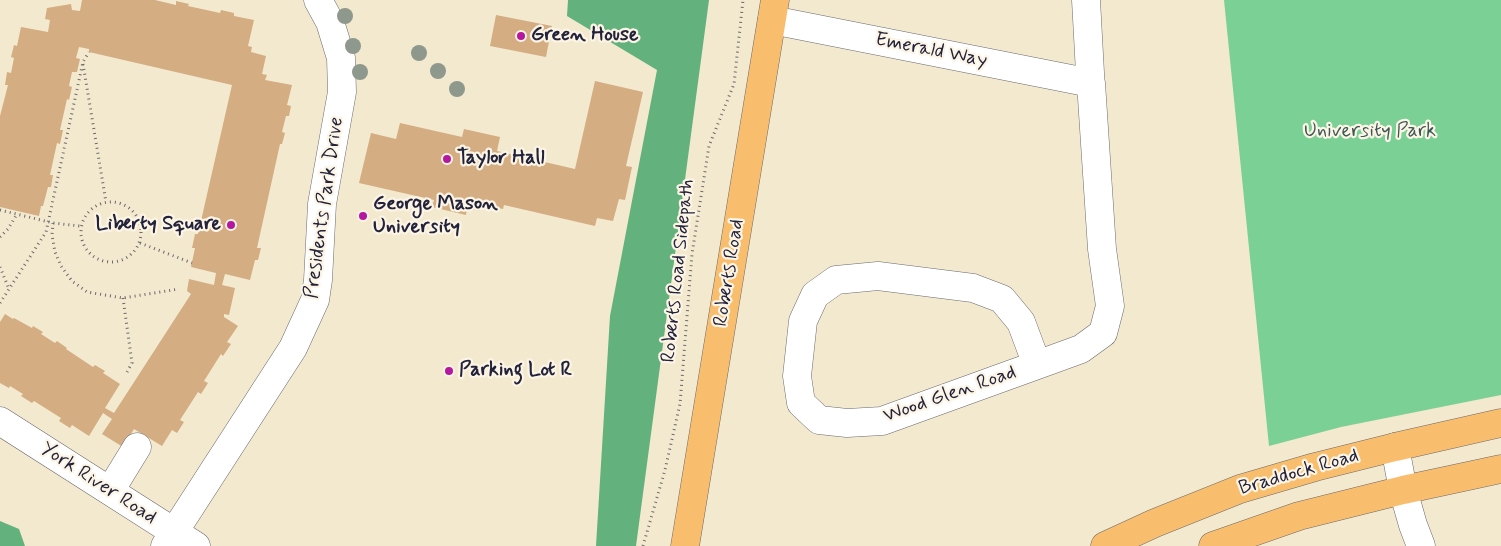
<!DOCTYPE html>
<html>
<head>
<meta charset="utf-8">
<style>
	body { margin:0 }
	canvas { display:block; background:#f2e9ce }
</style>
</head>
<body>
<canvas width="1501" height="546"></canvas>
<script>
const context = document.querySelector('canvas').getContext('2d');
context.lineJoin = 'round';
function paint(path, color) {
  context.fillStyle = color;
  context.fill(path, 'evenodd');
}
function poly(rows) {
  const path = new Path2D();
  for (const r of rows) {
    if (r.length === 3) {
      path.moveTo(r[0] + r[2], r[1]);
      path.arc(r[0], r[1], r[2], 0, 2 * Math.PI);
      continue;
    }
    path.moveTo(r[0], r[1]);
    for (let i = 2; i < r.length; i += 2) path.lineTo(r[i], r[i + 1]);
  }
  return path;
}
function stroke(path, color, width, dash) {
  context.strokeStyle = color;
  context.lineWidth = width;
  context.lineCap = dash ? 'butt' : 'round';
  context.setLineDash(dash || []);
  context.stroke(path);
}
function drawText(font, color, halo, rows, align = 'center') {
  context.font = font + ' Mynerve,sans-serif';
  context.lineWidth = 4.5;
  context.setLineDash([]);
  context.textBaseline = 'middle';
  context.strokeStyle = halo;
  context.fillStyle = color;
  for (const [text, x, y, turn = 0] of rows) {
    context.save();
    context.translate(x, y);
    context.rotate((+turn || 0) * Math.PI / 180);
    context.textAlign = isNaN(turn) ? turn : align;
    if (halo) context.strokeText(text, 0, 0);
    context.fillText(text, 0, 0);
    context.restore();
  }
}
paint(poly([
	[1224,0,1501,0,1501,395,1341,427,1269,446]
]), '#7ad095');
paint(poly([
	[568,0,709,0,636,546,596,546,610,316,657,70,567,16],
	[0,521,19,529,25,546,0,546]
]), '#63b27e');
paint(poly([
	[82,0,155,0,176,5,176,1,189,4,188,6,220,13,221,10,234,13,234,16,254,20,248,46,252,47,251,52,266,56,262,74,267,75,265,80,292,85,287,105,291,106,289,116,286,116,282,132,285,133,282,144,280,144,257,248,261,248,258,260,255,260,250,280,225,274,222,285,235,288,229,315,224,314,224,317,238,326,227,342,231,344,223,356,221,354,204,381,208,383,201,394,198,392,180,420,184,422,177,433,172,430,162,446,134,429,123,447,102,434,112,419,103,413,89,436,72,425,70,428,59,421,61,418,34,401,32,403,21,396,23,394,10,386,9,388,0,383,0,322,5,314,13,319,14,318,32,328,33,326,43,332,41,334,55,343,57,341,67,348,66,349,93,367,95,365,105,371,103,373,120,384,105,408,114,413,191,294,187,291,189,279,214,285,216,273,191,267,195,248,192,248,195,234,198,234,232,85,89,52,89,49,79,47,76,58,80,59,77,72,72,72,69,86,72,87,69,100,67,99,60,130,63,130,60,144,57,143,50,175,53,175,51,187,48,187,43,206,41,206,39,216,0,207,0,116,8,85,5,85,7,72,11,73,14,58,11,57,14,45,17,46,21,27,48,32,50,20,45,19,47,8,71,4,72,10,80,11],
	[496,15,552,26,546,57,490,46],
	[595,81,643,92,626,166,632,167,625,200,619,199,613,221,597,218,595,226,504,205,503,209,481,204,480,211,467,208,466,215,432,207,434,200,359,183,371,133,396,139,400,123,462,137,464,129,500,137,497,151,575,169]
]), '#d4ad83');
const minor = poly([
	[1086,0,1091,91],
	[772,20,1091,83,1102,249,1110,306,1103,333,1081,349,1037,365,882,421,847,423,819,420,801,403,797,376,803,321,815,295,836,280,878,276,973,288,1002,299,1021,322,1037,365],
	[0,421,196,546],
	[1395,447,1403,490,1413,525,1421,546],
	[110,491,137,447],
	[165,546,293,348,315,300,318,280,322,204,342,92,341,58,330,22,318,0]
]);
const major = poly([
	[685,546,775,0],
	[1105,546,1155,523,1240,489,1315,467,1395,447,1501,423],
	[1213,546,1299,516,1403,490,1501,469]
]);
stroke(minor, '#6b686e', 29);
stroke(major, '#6b686e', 29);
stroke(poly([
	[83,64,106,202],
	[111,232,30],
	[0,210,53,223,80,226],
	[53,223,52,235,55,252,61,266,72,281,87,292,123,298,179,289],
	[0,237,8,229,17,214],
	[140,243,192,263],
	[0,267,9,289],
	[123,298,132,363,127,372],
	[0,303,46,232,83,62,89,52],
	[643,546,665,470,680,404,692,254,709,146,734,84,743,0]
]), '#6b686e', 3, [1, 4]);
stroke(minor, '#fff', 28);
stroke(major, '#f9be6d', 28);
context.fillStyle = '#8e988c';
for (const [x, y] of [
	[345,16],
	[353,46],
	[419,53],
	[438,71],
	[360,72],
	[457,89]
]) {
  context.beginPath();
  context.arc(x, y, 8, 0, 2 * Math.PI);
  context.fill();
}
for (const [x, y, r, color] of [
	[521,36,5,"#b5179e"],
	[447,159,5,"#b5179e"],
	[363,216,5,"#b5179e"],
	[231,225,5,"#b5179e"],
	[449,371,5,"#b5179e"]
]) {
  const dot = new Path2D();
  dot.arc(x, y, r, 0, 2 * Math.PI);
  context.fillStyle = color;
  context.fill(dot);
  stroke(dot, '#fcf5e5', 2);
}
drawText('bold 20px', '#22223b', '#fcf5e5', [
	["Green House",531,36],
	["Taylor Hall",457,159],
	["George Mason",373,205],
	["University",373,228],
	["Liberty Square",221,225,"right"],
	["Parking Lot R",459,371]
], 'left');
drawText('20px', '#22223b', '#fcf5e5', [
	["Emerald Way",931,51,11],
	["Presidents Park Drive",325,208,-82],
	["Roberts Road Sidepath",679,271,-84],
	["Roberts Road",730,273,-81],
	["Wood Glen Road",950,395,-19],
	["Braddock Road",1299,473,-16],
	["York River Road",98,484,33]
]);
drawText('20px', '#3c5656', '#fcf5e5', [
	["University Park",1370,132]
]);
</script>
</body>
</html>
